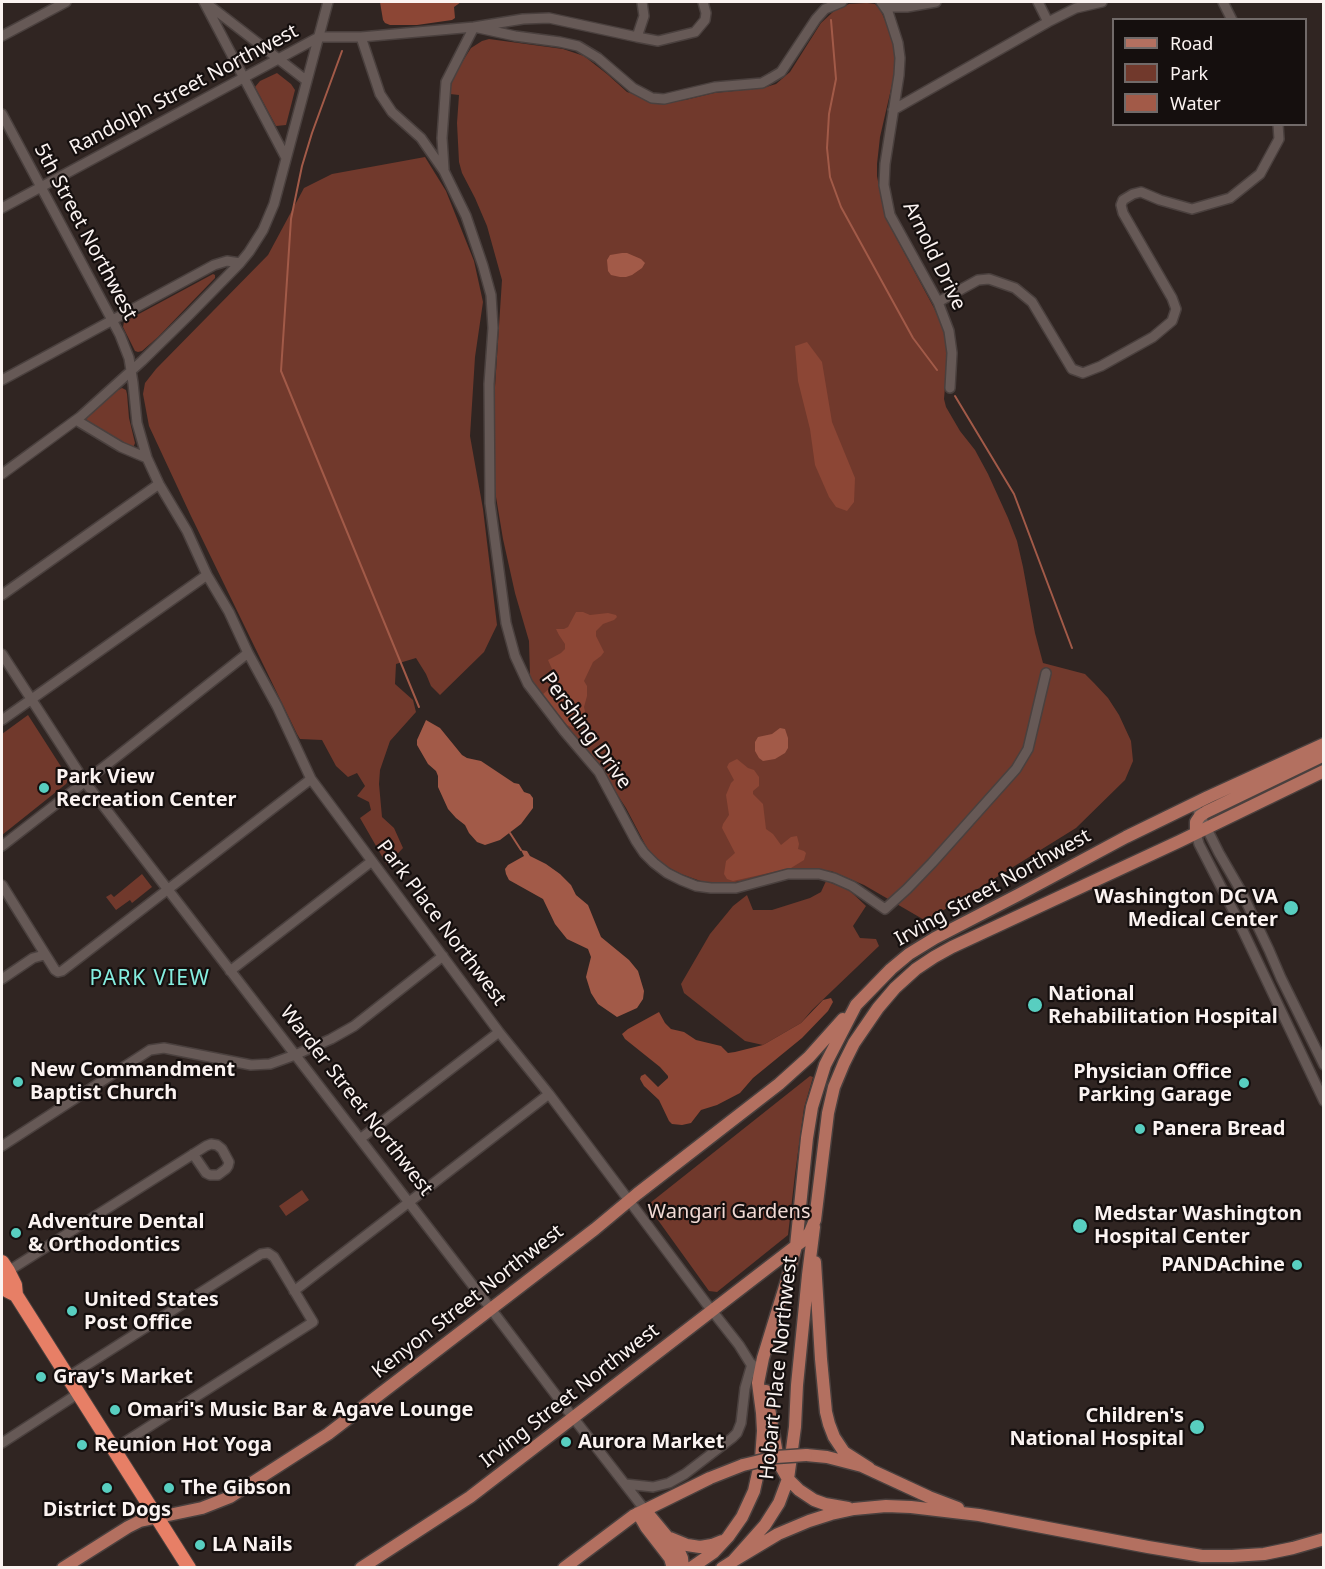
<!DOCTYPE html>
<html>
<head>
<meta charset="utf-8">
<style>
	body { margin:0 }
	#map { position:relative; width:1325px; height:1569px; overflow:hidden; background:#302522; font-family:"Noto Sans",sans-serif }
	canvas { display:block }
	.frame { position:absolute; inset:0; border:3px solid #fbf3f1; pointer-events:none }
	.legend { position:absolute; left:1112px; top:18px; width:195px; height:108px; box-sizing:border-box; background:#150f0e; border:2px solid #716a69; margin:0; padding:8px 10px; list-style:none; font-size:18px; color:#fbf3f1 }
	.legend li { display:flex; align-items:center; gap:12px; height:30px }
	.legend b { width:30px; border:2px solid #716a69 }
</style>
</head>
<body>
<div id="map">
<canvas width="1325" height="1569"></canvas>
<div class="frame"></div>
<ul class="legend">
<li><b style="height:8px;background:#b37060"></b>Road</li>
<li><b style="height:16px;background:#71392c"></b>Park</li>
<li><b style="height:16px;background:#a25a48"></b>Water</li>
</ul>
</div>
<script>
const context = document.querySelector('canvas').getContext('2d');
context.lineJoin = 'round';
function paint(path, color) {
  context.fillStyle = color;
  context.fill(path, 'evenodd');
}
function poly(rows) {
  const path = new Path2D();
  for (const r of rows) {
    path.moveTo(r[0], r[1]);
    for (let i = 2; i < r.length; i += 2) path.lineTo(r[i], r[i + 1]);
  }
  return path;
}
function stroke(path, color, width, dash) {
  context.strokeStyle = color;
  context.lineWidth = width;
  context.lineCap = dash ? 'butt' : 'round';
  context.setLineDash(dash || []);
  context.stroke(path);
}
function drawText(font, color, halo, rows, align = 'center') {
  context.font = font + ' "Noto Sans",sans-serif';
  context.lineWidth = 4.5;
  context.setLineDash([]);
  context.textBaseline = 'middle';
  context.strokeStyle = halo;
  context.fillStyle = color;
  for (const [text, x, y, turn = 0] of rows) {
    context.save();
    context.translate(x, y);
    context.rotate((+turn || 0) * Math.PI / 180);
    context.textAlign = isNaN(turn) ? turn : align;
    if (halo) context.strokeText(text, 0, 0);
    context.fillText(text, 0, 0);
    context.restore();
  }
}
paint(poly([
	[867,3,875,4,880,9,892,36,894,49,894,76,880,137,877,164,877,176,882,202,890,226,934,308,944,329,948,350,944,399,946,407,960,431,975,450,988,474,1008,518,1017,541,1023,567,1035,633,1043,663,1085,674,1094,683,1108,698,1119,715,1131,741,1133,761,1125,780,1076,828,926,921,864,885,831,871,797,869,751,880,727,883,706,883,681,874,660,863,647,848,626,808,596,762,533,684,530,676,529,641,515,593,503,539,495,491,494,402,502,280,487,226,475,198,462,173,459,162,457,123,459,95,450,94,452,78,471,48,482,41,489,39,563,49,584,56,607,74,627,92,659,102,685,100,714,93,763,88,776,84,790,72,821,23,834,11,849,4],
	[277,73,291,84,295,90,286,125,276,126,255,87,260,81],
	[425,157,446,191,474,261,483,302,475,357,470,436,483,509,497,625,484,652,440,695,431,686,426,674,416,658,396,664,395,684,413,700,416,712,390,741,380,770,379,784,382,817,394,828,403,848,387,865,360,818,371,810,369,802,357,796,365,786,357,773,348,777,336,766,322,740,300,739,297,734,190,514,149,426,143,394,145,383,156,369,268,255,304,188,332,174],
	[213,274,215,275,215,278,158,337,142,351,138,352,135,351,123,327,124,322],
	[122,388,126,390,127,394,129,418,135,443,133,448,129,448,86,421,87,417,116,391],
	[28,715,69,779,66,784,2,835,2,734],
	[142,874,152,887,132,903,130,900,116,910,106,897,111,894,114,897],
	[826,881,849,890,866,906,853,926,860,938,876,939,879,946,812,1010,801,1023,763,1045,745,1041,684,993,681,984,710,934,733,906,747,895,753,910,772,910,810,898,821,892],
	[810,1076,813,1077,804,1108,795,1174,788,1235,717,1292,709,1291,650,1209,650,1203],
	[302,1190,309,1200,286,1216,279,1206]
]), '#71392c');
paint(poly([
	[380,2,461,2,454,7,455,18,452,20,417,25,390,25,385,23,383,20],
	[807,342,822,362,832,422,855,478,854,502,847,511,836,507,829,497,815,465,810,429,798,381,795,346],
	[576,612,583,612,590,615,608,613,616,615,617,617,614,620,603,624,596,631,596,636,604,652,601,656,593,662,584,681,587,686,587,696,584,707,587,721,586,725,581,729,575,729,567,725,542,695,551,687,553,682,552,669,548,660,561,653,565,649,565,644,559,635,556,629,564,629,568,627],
	[737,759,748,768,754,770,759,777,759,786,753,791,753,794,763,804,766,829,773,834,781,845,791,837,797,836,799,844,798,849,804,851,806,853,804,860,791,868,733,881,727,879,724,874,726,861,735,853,722,828,723,824,729,815,726,795,731,783,734,780,727,767,729,763],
	[831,998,833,1002,828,1011,802,1038,753,1078,740,1093,717,1105,701,1110,691,1123,682,1125,672,1124,669,1121,659,1100,644,1086,640,1079,641,1076,645,1074,658,1087,668,1078,668,1076,660,1067,625,1039,622,1034,628,1029,659,1012,665,1023,671,1029,684,1032,696,1040,721,1046,728,1053,735,1052,763,1045,801,1023,823,1000]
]), '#8c4635');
paint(poly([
	[622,253,627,253,641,259,645,263,642,268,632,275,626,277,620,277,611,275,608,271,607,260,610,255],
	[426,720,440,728,462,755,467,758,481,761,514,783,519,784,524,792,530,794,533,798,533,808,521,824,500,840,485,845,477,842,469,833,465,825,456,818,448,809,438,787,438,776,436,771,428,764,417,745,417,740],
	[780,728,785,729,788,738,788,748,785,753,775,759,763,761,759,758,755,751,755,742,758,737,772,734],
	[521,850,527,851,530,856,546,864,560,874,571,885,576,895,588,905,601,937,629,960,638,971,644,991,643,999,637,1008,617,1017,598,1004,591,993,586,977,591,957,588,949,567,939,555,924,543,899,509,880,506,874,505,869,508,865,524,856]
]), '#a25a48');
stroke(poly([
	[831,20,836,79,829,114,827,148,830,177,841,207,913,338,937,370],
	[342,51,312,133,302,166,291,219,281,371,419,707],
	[955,396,1014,494,1072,648],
	[510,833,521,850]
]), '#a25a48', 2);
const minor = poly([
	[204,2,286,158],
	[881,2,888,12,898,43,900,58,899,75,885,164,884,185,890,215,938,302,949,331,952,353,950,388],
	[1038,2,1048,22],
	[1223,2,1232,20],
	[206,3,307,81],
	[885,7,907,7,936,2],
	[2,36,66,2],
	[361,37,380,94,392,112,421,138,444,171,466,216,483,266,491,295,493,328,489,384,490,503,506,623,515,656,528,684,564,731,599,772,636,841,644,853,654,863,667,873,681,880,696,886,711,888,736,888,788,874,819,874,834,878,852,886,885,909,907,889,932,863,1016,769,1028,749,1046,673],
	[637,37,658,41,695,32,705,20,706,13,703,2],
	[893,110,1048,22,1076,8,1102,2],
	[2,114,120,335,129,358,133,383,137,423,147,458,159,484,187,531,207,575,229,612,248,653,277,706,311,779,499,1032,549,1094,706,1303,739,1345,759,1377],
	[444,169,442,138,446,82,474,27,523,19,549,18,637,37,644,16,642,2],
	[2,208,319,37,361,37,474,27,515,36,560,42,578,46,598,58,633,88,652,98,664,99,715,87,762,83,771,78,781,72,816,19,825,9,842,2],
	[938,302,978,280,989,279,1015,288,1032,302,1072,369,1083,373,1101,366,1153,337,1172,321,1176,309,1172,298,1123,213,1121,205,1123,200,1133,194,1141,192,1160,200,1192,209,1230,198,1260,174,1279,139,1278,124],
	[2,380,214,265,227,261,240,263],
	[76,420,121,447,147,458],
	[2,474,80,417,142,361,189,315,240,263,249,252,263,230,274,204,328,2],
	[2,595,159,484],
	[2,654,85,782,491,1309,568,1411,645,1510],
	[2,720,207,575],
	[1198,811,1219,853,1241,891,1269,950,1281,978,1324,1065],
	[1196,833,1199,844,1234,912,1324,1101],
	[2,846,114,759,248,653],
	[2,885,55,970,58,972,62,971,311,779],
	[230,971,372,861],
	[2,979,33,958,44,955],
	[360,1139,499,1032],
	[2,1146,150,1050,164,1048,251,1065,270,1064,295,1055,331,1039,354,1026,443,956],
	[2,1275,206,1146,211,1144,217,1145,222,1149,229,1162,228,1166,226,1169,218,1175,210,1175,206,1173,193,1154],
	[294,1291,549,1094],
	[68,1377,261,1254,268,1253,274,1257,313,1322,114,1449],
	[2,1443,79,1393],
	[625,1484,653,1487,669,1483,685,1474,732,1438,737,1433,741,1423,745,1388,752,1364]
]);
const major = poly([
	[1196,833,1196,822,1200,816,1206,812,1324,755],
	[815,1262,821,1359,826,1412,829,1424,834,1437,844,1452,869,1468],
	[766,1391,777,1454,780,1465,788,1479,799,1490,814,1500,825,1504,848,1508],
	[806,1455,827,1457,862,1466,929,1497,958,1508],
	[645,1510,679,1551,682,1558,683,1568],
	[638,1513,646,1527,670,1558,673,1568],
	[670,1538,687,1545,700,1547,712,1545,722,1541],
	[733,1561,778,1534,809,1521,831,1514,854,1509,886,1506,911,1507,979,1515,1148,1547,1202,1556,1232,1556,1264,1554,1293,1548,1324,1539],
	[63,1568,128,1527,140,1521,202,1508,230,1497,328,1434,595,1229,637,1194,779,1084,809,1057,843,1019],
	[361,1568,470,1497,805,1239,810,1232,815,1220,828,1113,834,1087,844,1063,854,1043,878,1008,895,988,916,969,934,957,952,947,1180,841,1324,771],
	[564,1568,633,1516,710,1478,743,1465],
	[691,1568,714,1552,728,1537,742,1517,754,1491,761,1459,763,1431,762,1413,758,1383,763,1358,787,1280,796,1246,807,1138,812,1107,825,1065,856,1005,891,969,909,954,935,938,1018,895,1126,837,1208,797,1324,744],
	[722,1568,733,1561,765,1525,779,1503,788,1479,795,1427,797,1385,808,1275,814,1227]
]);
const highway = poly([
	[2,1262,8,1271,15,1285,16,1295,189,1568],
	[2,1283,8,1291,16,1295]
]);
stroke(minor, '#4a403e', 12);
stroke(major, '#4a403e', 15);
stroke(highway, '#4a403e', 16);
stroke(minor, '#665956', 9);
stroke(major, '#b37060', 12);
stroke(highway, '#e77f66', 14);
const majorBridge = poly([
	[743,1465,776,1457,806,1455]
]);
stroke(majorBridge, '#4a403e', 15, []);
stroke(majorBridge, '#b37060', 12);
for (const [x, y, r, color] of [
	[44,788,6,"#58cec0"],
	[1291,908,8,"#58cec0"],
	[1035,1005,8,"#58cec0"],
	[18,1082,6,"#58cec0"],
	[1244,1083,6,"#58cec0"],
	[1140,1129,6,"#58cec0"],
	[1080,1226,8,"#58cec0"],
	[16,1233,6,"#58cec0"],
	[1297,1265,6,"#58cec0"],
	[72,1311,6,"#58cec0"],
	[41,1377,6,"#58cec0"],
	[115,1410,6,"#58cec0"],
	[1197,1427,8,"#58cec0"],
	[566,1442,6,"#58cec0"],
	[82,1445,6,"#58cec0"],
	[107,1488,6,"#58cec0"],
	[169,1488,6,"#58cec0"],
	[200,1545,6,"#58cec0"]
]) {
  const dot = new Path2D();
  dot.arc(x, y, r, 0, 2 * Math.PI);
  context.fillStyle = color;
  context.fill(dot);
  stroke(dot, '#150f0e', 2);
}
drawText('20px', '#fbf3f1', '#150f0e', [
	["Randolph Street Northwest",184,90,-28],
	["5th Street Northwest",85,232,62],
	["Arnold Drive",934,256,64],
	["Pershing Drive",586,731,54],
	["Irving Street Northwest",993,888,-29],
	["Park Place Northwest",441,923,53],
	["Warder Street Northwest",356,1101,52],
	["Kenyon Street Northwest",468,1302,-38],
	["Hobart Place Northwest",779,1368,-84],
	["Irving Street Northwest",570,1396,-38]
]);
drawText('bold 20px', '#fbf3f1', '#150f0e', [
	["Park View",56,777],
	["Recreation Center",56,800],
	["Washington DC VA",1278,897,"right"],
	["Medical Center",1278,920,"right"],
	["National",1048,994],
	["Rehabilitation Hospital",1048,1017],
	["New Commandment",30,1070],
	["Baptist Church",30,1093],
	["Physician Office",1232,1072,"right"],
	["Parking Garage",1232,1095,"right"],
	["Panera Bread",1152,1129],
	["Medstar Washington",1094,1214],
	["Hospital Center",1094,1237],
	["Adventure Dental",28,1222],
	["& Orthodontics",28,1245],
	["PANDAchine",1285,1265,"right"],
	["United States",84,1300],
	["Post Office",84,1323],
	["Gray's Market",53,1377],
	["Omari's Music Bar & Agave Lounge",127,1410],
	["Children's",1184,1416,"right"],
	["National Hospital",1184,1439,"right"],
	["Aurora Market",578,1442],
	["Reunion Hot Yoga",94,1445],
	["The Gibson",181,1488],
	["District Dogs",107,1510,"center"],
	["LA Nails",212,1545]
], 'left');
drawText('20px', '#f1dad5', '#150f0e', [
	["Wangari Gardens",729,1212]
]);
context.letterSpacing = '1.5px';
drawText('21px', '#85eee0', '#150f0e', [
	["PARK VIEW",150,979]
]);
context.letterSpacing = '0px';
</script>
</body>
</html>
